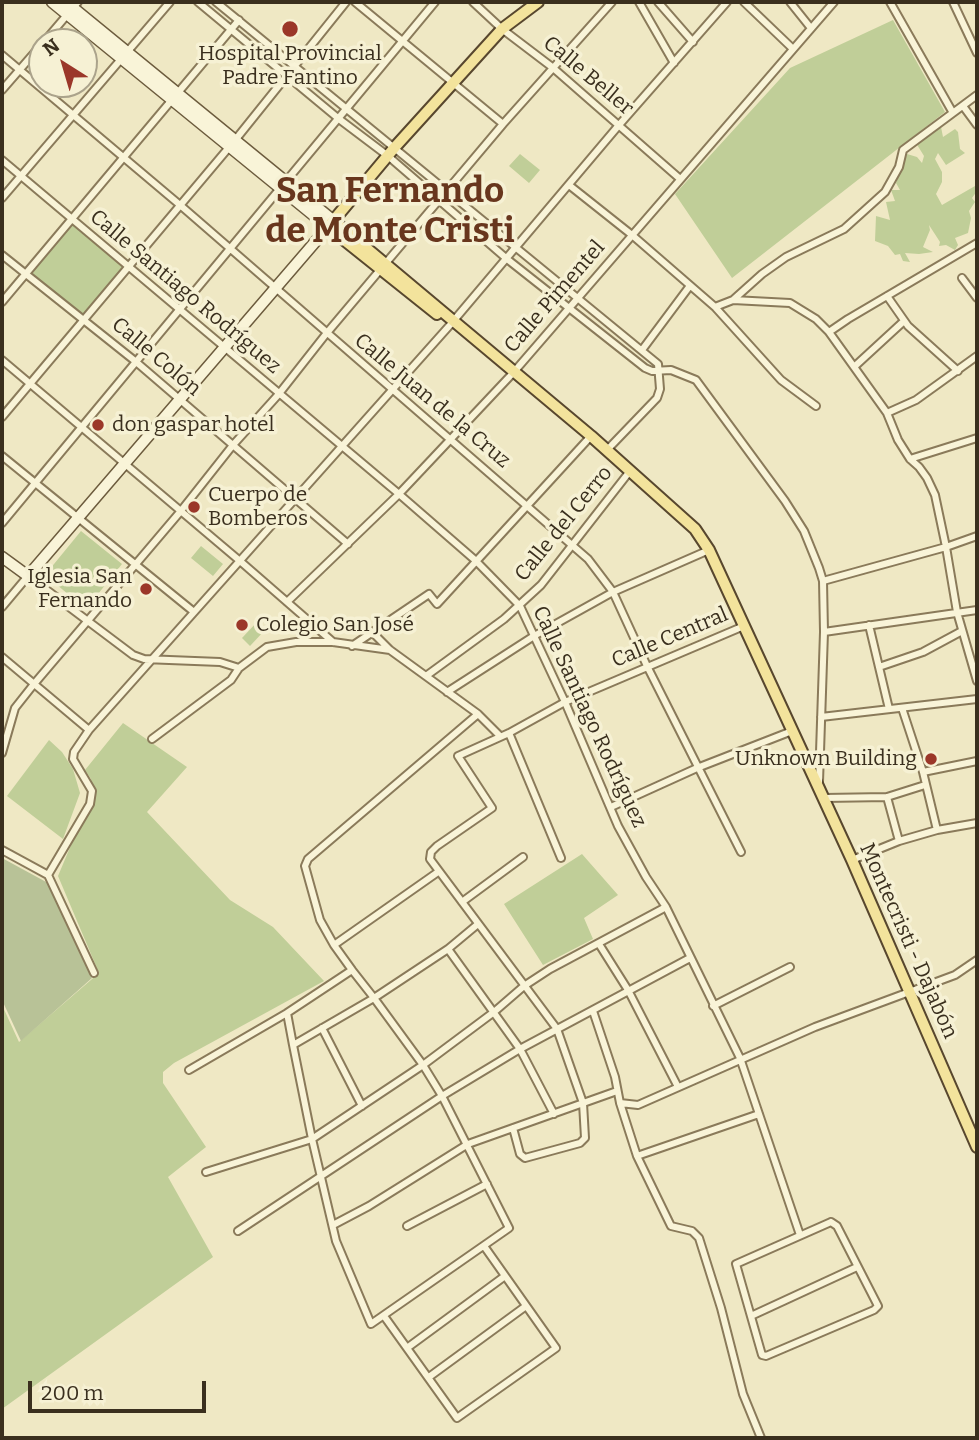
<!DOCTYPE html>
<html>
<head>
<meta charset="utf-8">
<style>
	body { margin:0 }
	#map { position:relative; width:979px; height:1440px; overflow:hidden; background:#efe8c4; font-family:Bitter,serif }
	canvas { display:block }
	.frame { position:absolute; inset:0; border:4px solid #3a2f1e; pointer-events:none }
	.north { position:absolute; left:28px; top:28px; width:70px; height:70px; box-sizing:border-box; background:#f6f1d4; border:2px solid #aba38b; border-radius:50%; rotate:323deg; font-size:19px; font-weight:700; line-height:28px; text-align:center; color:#3a2f1e }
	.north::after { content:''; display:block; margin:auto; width:24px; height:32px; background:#9b3729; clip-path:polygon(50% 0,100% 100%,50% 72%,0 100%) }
	.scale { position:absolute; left:28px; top:1381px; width:178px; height:32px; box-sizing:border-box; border:4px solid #3a2f1e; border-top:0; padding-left:9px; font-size:21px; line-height:24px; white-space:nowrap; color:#3a2f1e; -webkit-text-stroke:5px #f6f1d4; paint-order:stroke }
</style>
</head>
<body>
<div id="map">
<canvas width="979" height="1440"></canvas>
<div class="frame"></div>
<div class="north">N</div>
<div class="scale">200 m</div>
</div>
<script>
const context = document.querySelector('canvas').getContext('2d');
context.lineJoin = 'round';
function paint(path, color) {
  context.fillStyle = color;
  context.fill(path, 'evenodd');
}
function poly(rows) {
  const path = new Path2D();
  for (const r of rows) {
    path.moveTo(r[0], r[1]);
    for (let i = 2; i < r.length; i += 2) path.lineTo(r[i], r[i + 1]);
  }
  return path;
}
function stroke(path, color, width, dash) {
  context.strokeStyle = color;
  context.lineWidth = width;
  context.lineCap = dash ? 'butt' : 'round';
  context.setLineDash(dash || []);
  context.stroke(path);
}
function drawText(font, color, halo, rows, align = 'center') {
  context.font = font + ' Bitter,serif';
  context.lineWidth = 7;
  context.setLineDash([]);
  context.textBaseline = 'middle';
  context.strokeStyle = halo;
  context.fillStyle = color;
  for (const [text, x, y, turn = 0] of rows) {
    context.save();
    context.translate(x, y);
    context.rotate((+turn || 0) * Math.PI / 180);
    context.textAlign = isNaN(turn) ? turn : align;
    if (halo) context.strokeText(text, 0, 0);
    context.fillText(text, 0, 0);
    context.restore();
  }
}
paint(poly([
	[893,20,945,112,732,278,675,194,790,68],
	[941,127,943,137,955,129,958,132,960,149,965,153,946,165,938,153,935,159,942,172,942,182,936,194,942,205,975,186,977,182,977,191,972,198,975,202,969,211,971,218,968,233,955,238,958,245,955,250,946,245,939,246,940,242,929,225,930,230,923,247,933,252,919,254,905,253,910,262,903,261,900,254,895,255,888,246,875,241,876,216,890,220,886,202,895,201,891,190,900,190,896,183,907,154,917,157,922,163,924,156,916,143],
	[520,154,540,170,529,183,509,166],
	[71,218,128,265,83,319,24,275],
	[81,531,122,564,86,609,45,575],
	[201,546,223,564,213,576,191,558],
	[257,622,265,630,250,646,242,638],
	[123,723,187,767,147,812,230,900,273,927,324,981,174,1063,163,1072,163,1083,206,1147,168,1177,213,1257,2,1409,2,1005,19,1042,99,973,58,876,92,795,91,779,85,770],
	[49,740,62,752,73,769,80,793,63,839,7,796],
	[582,854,618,895,584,918,593,939,543,965,504,904]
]), '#c0ce98');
paint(poly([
	[2,858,48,883,92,978,21,1041,2,1000]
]), '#b8c297');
const street = poly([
	[198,2,339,119,388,156,507,259,645,368,652,371,671,370,696,380,785,501,804,531,819,568,823,581,824,632,819,782],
	[216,2,658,364,660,389,657,398,607,450],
	[355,2,503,124],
	[473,2,502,29,552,67,679,178],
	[639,2,674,63],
	[658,2,693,42],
	[744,2,792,48],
	[790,2,810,27],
	[890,2,953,113],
	[953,2,977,53],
	[44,42,78,2],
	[2,55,180,205,588,559,613,592,647,666,741,852],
	[2,90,42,44],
	[963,106,977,125],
	[2,160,399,494,475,560,520,606,565,702,618,826,646,877,666,907,740,1058,800,1235],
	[569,185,632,235,715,307,781,380,816,406],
	[2,198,170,2],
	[2,255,135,361,348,544],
	[962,278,977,298],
	[887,296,908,326,958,371],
	[733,300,790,303,816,319,829,332,887,413,898,440,910,459,919,467,927,478,935,495,946,547,823,581],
	[2,302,239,20],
	[715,307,733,300,762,274,786,257,844,229,885,192,899,167,903,150,977,95],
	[829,332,848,319,977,243],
	[642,350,689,287],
	[2,360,240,561,333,642],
	[854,367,904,321],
	[887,413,916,400,977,356],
	[2,417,236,139,346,2],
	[2,456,194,612],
	[910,459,977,438],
	[2,523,435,2],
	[977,536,946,547,957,612,977,681],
	[287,602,399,494,513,373,834,2],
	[2,607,28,576,133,655,144,659,220,662,239,668],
	[869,625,889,709],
	[824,632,977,610],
	[373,633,390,650,478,714,500,736],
	[352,646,429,594,437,604,591,436],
	[2,657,89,730],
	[879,667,923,652,962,631],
	[426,676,504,619,541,585,630,471],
	[447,692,534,636,613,592,709,550],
	[902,708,923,772,937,830],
	[821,717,977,699],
	[509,733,561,858],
	[152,739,231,680,239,668,267,647,296,642,333,642,390,650],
	[2,753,15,708,34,684,180,512,233,445,278,395,326,334,503,124,612,2],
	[923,772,977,761],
	[887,797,899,841],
	[824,798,887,797,925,785],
	[611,807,697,768,792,731],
	[2,850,48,875,94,973],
	[852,860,899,841,937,830,977,823],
	[48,875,90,804,92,791,73,759,74,752,89,730,450,325,619,125,727,2],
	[462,902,523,857],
	[478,924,448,949,374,998,293,1045,312,1139,336,1241,371,1324,509,1228,442,1096,423,1065,374,998,352,970,334,945,320,920,305,866,308,859,478,714],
	[599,944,628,990,678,1087],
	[334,945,438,872],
	[448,949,520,1049,554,1114],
	[713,1006,790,967],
	[593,1011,615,1077,620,1103,637,1156,671,1226,692,1231,699,1238,721,1308,743,1394,761,1438],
	[322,1028,362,1106],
	[293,1045,287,1013,352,970],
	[189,1070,287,1013],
	[620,1103,638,1105,815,1027,955,975,977,960],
	[513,1128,520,1154,525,1158,580,1143,585,1138,583,1103,557,1029,430,859,431,852,437,846,492,808,458,756,509,733,565,702,744,626],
	[637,1156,759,1114],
	[206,1172,312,1139,423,1065,494,1012,524,986,550,969,666,907],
	[831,1222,837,1226,878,1306,874,1310,766,1356,762,1355,736,1264,831,1222],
	[333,1225,369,1206,468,1144,617,1091],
	[407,1226,487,1184],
	[238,1231,442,1096,520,1049,690,958],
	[384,1316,457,1418,556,1348,484,1246],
	[751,1316,857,1267],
	[407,1348,505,1276],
	[429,1377,526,1306]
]);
const secondary = poly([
	[66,2,334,221],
	[2,557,28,576,328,227,52,2]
]);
const primary = poly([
	[334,221,591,436,695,529,709,550,852,860,977,1147],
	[437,314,328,227,395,147,502,29,538,2]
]);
stroke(street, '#8a7a5a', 10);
stroke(secondary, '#6c5b3d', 13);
stroke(primary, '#58472e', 14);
stroke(street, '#f9f4d8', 6);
stroke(secondary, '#f9f4d8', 10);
stroke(primary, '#f3e39c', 10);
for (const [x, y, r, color] of [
	[290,29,9,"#9b3729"],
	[98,425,7,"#9b3729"],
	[194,507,7,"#9b3729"],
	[146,589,7,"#9b3729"],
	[242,625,7,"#9b3729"],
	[931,759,7,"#9b3729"]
]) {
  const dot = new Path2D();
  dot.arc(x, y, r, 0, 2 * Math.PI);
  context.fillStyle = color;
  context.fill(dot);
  stroke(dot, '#f6f1d4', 2.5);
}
drawText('21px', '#3a2f1e', '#f6f1d4', [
	["Hospital Provincial",290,54,"center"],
	["Padre Fantino",290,78,"center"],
	["don gaspar hotel",112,425],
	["Cuerpo de",208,495],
	["Bomberos",208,519],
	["Iglesia San",132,577,"right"],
	["Fernando",132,601,"right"],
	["Colegio San José",256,625],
	["Unknown Building",917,759,"right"]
], 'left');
drawText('21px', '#3a2f1e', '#f6f1d4', [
	["Calle Beller",588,76,40],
	["Calle Santiago Rodríguez",185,292,40],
	["Calle Pimentel",555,297,-49],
	["Calle Colón",156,357,40],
	["Calle Juan de la Cruz",432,401,40],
	["Calle del Cerro",564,524,-51],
	["Calle Central",670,638,-23],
	["Calle Santiago Rodríguez",589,717,65],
	["Montecristi - Dajabón",908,941,66]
]);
drawText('bold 35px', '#68361d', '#f6f1d4', [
	["San Fernando",390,192],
	["de Monte Cristi",390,232]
]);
</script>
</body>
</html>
